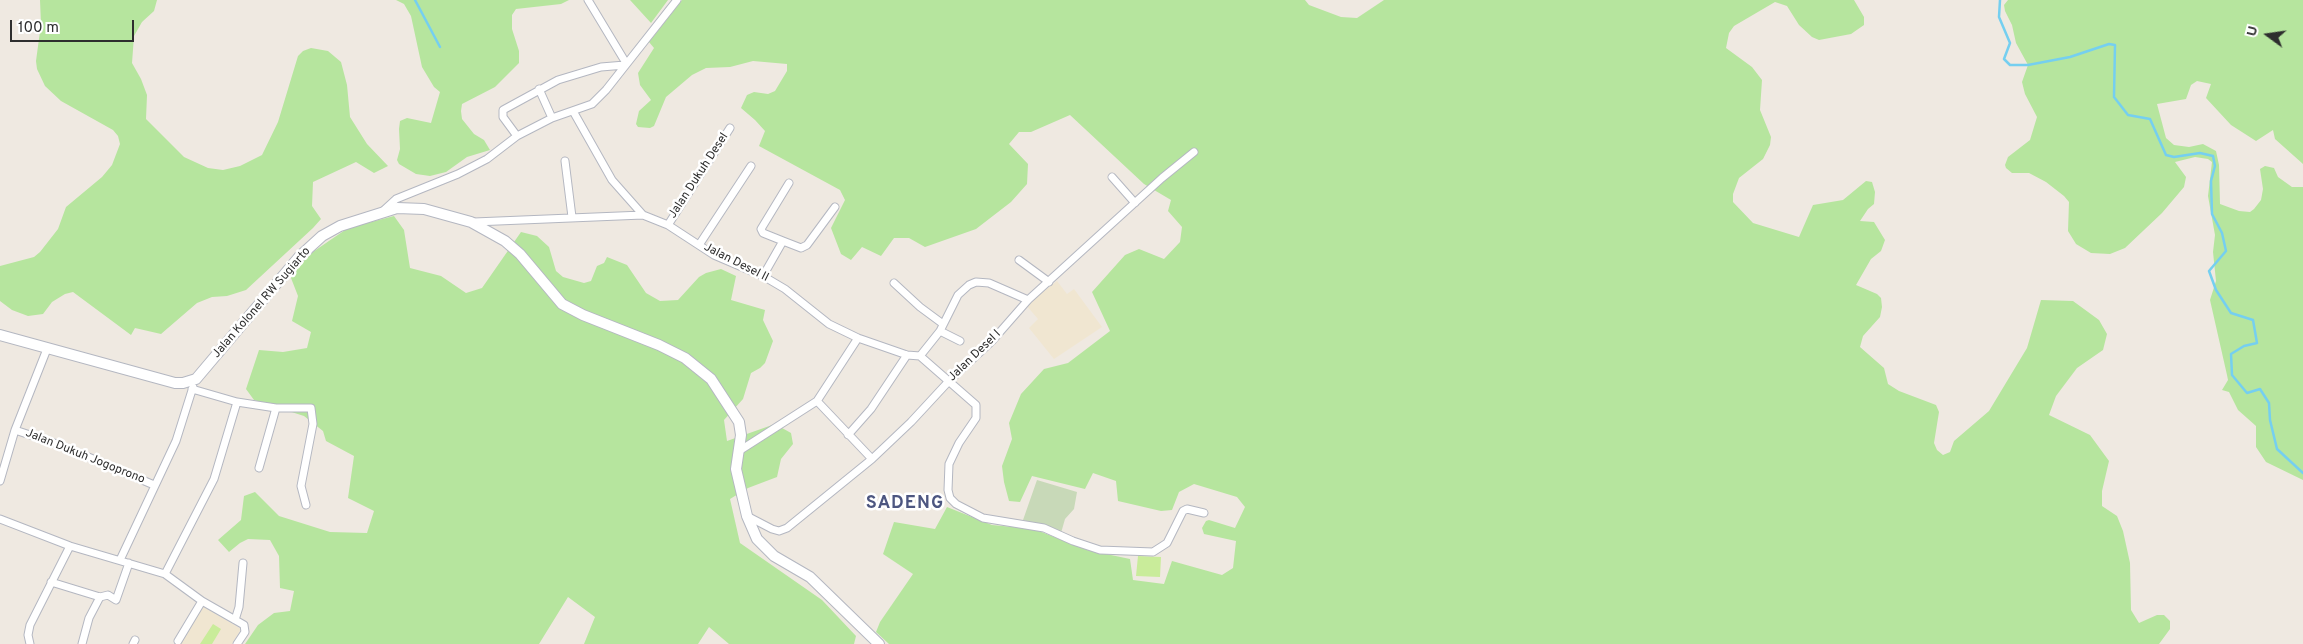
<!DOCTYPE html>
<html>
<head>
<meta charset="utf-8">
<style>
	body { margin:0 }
	#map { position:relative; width:2303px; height:644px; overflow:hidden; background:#efe9e1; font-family:Overpass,sans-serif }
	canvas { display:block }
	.north { position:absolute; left:2243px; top:10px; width:50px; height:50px; -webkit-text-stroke:4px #fff; paint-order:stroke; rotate:284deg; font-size:14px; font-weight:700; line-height:20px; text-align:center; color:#2e2e2e }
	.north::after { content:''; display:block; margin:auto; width:18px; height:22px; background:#2e2e2e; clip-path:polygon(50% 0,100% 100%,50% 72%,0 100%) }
	.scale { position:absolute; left:10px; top:20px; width:124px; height:22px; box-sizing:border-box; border:2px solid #2e2e2e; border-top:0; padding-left:6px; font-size:15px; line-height:18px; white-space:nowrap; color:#2e2e2e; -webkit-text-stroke:4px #fff; paint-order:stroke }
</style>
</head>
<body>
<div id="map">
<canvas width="2303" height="644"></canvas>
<div class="north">U</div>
<div class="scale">100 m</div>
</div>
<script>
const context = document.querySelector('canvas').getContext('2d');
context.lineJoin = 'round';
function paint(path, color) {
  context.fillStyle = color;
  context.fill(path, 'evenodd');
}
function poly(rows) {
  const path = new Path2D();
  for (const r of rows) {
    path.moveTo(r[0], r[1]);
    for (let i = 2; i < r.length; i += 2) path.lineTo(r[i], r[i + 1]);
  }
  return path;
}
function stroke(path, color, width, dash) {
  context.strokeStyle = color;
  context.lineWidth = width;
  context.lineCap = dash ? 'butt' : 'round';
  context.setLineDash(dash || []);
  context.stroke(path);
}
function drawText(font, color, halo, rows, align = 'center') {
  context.font = font + ' Overpass,sans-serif';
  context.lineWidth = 5;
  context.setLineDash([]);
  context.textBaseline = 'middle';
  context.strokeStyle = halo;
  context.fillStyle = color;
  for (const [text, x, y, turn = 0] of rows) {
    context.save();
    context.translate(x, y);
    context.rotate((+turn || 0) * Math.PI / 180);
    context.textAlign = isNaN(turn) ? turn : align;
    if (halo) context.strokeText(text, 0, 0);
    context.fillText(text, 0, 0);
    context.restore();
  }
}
paint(poly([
	[1057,281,1067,294,1074,289,1102,327,1054,359,1029,328,1038,319,1026,305],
	[202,606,241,629,232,644,180,644]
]), '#f0e6d1');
paint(poly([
	[40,0,157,0,154,11,142,22,134,36,132,63,141,79,147,95,146,119,184,157,208,168,223,170,240,166,262,155,278,122,298,56,303,51,311,48,328,51,341,62,347,85,350,117,367,144,388,166,374,173,356,162,313,182,312,206,321,219,313,228,246,290,227,296,212,297,197,303,161,334,135,328,131,335,73,292,65,294,52,302,43,314,28,316,12,310,0,301,0,266,34,257,40,252,58,229,66,207,102,177,112,165,120,144,118,136,113,130,61,101,45,86,37,69,36,61,41,24],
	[396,0,569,0,561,4,516,9,512,15,512,29,519,51,519,63,495,87,462,104,461,111,462,119,474,134,484,140,490,150,467,157,446,172,430,176,416,174,399,164,397,160,400,149,399,129,400,121,407,118,431,123,440,92,434,87,422,67,411,16,404,4],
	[630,0,668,0,651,23],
	[682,0,1305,0,1309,5,1341,17,1357,18,1384,0,1854,0,1864,17,1864,25,1851,34,1819,40,1812,37,1799,25,1787,6,1775,2,1734,26,1729,33,1726,48,1752,67,1762,80,1760,110,1771,137,1770,145,1763,159,1739,178,1733,194,1733,202,1753,223,1799,237,1813,205,1843,200,1866,181,1872,182,1875,192,1874,204,1868,209,1860,221,1874,222,1885,240,1881,251,1871,259,1856,285,1877,294,1881,298,1882,307,1880,317,1863,336,1860,347,1884,368,1888,384,1899,391,1936,405,1939,412,1934,443,1937,450,1943,455,1950,452,1954,441,1989,411,2027,348,2041,300,2073,301,2099,320,2107,334,2103,350,2077,368,2056,396,2049,415,2090,435,2109,461,2102,491,2102,506,2117,516,2123,531,2130,563,2131,610,2139,623,2157,615,2164,615,2170,621,2170,629,2159,644,889,644,876,632,880,622,913,574,883,554,894,522,935,529,947,507,992,525,1034,529,1087,550,1130,559,1133,580,1164,584,1172,561,1222,575,1233,568,1236,541,1204,534,1202,528,1206,521,1209,520,1235,528,1245,507,1237,497,1194,484,1179,492,1172,510,1161,511,1118,501,1116,481,1093,473,1085,489,1032,476,1020,502,1009,501,1004,482,1002,466,1012,439,1009,423,1021,394,1044,369,1068,363,1110,331,1092,292,1125,255,1139,249,1164,259,1180,242,1182,227,1168,211,1171,200,1144,184,1070,115,1031,132,1019,132,1009,144,1028,164,1027,184,1011,202,976,229,925,247,909,238,894,238,881,256,862,247,851,260,841,254,831,228,845,200,840,190,759,146,765,131,755,120,741,108,747,95,754,92,768,94,775,91,787,71,787,64,753,61,730,67,706,68,692,75,666,97,654,126,650,128,638,127,636,124,639,111,651,100,640,85,638,73,654,48,649,42],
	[2008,0,2303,0,2303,164,2275,139,2273,130,2256,141,2231,125,2206,98,2211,84,2197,81,2191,85,2186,99,2157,104,2166,138,2174,145,2189,147,2203,144,2216,151,2219,165,2220,204,2239,211,2250,212,2254,209,2261,200,2263,189,2260,169,2265,166,2274,168,2278,177,2292,187,2303,187,2303,480,2266,462,2256,447,2256,426,2238,410,2229,392,2222,390,2228,380,2227,375,2210,300,2216,281,2213,252,2215,235,2208,196,2212,162,2208,159,2195,157,2175,162,2186,177,2184,187,2162,213,2125,248,2110,254,2091,253,2076,244,2068,231,2069,202,2064,196,2046,182,2029,173,2012,173,2006,168,2005,165,2008,157,2030,140,2037,117,2025,94,2022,82,2028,65,2016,43,2012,25,2005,11,2004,5],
	[394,216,404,230,410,268,441,276,466,293,482,288,521,232,537,236,549,247,556,271,563,277,584,283,591,281,597,266,604,263,607,257,627,265,646,293,660,301,678,300,699,277,706,273,721,269,736,276,731,300,765,310,763,320,773,341,765,363,760,368,751,373,743,399,724,420,727,441,775,424,791,433,793,444,781,459,777,477,748,488,730,499,740,543,822,600,856,636,854,644,729,644,709,627,698,644,584,644,595,617,568,597,539,644,245,644,258,625,274,613,290,611,294,591,280,588,279,556,270,540,248,539,240,543,229,552,218,540,241,520,244,496,255,492,279,516,330,532,367,533,374,511,348,498,354,456,326,441,323,431,304,416,254,400,246,389,259,350,283,352,307,348,311,332,292,321,298,296,291,278,304,258,348,228]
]), '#b6e59e');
paint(poly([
	[1037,480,1077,492,1074,509,1065,519,1061,533,1023,520]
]), '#c8d9b8');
paint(poly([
	[1138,556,1161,557,1160,577,1136,576],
	[213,624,221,629,212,644,200,644]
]), '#c9ec9a');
stroke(poly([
	[415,0,440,47],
	[2000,0,1999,17,2010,43,2004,59,2010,65,2028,65,2070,57,2109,44,2115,45,2114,97,2128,115,2150,119,2166,155,2174,157,2200,153,2213,156,2215,166,2211,181,2212,214,2222,233,2226,251,2209,271,2216,290,2231,313,2253,320,2257,343,2244,346,2231,354,2232,375,2247,393,2260,389,2269,403,2270,420,2277,449,2303,473]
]), '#75cff0', 2.5);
const street = poly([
	[588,0,626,63],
	[539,89,552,118],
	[573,111,612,180,643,215],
	[517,136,503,117,503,110,558,80,601,67,625,65],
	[565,161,572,217],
	[1112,177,1135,203],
	[384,210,396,199,458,174,487,159,517,136,552,118,592,104,606,90,677,0],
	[474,222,643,215,668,225,714,255,763,276,785,289,829,324,858,338,907,355,920,356,976,405,976,418,959,443,949,464,948,490,950,498,956,504,983,518,1044,528,1073,541,1100,550,1153,552,1167,543,1183,511,1187,509,1204,513],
	[668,225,730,128],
	[783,241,763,233,761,229,789,183],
	[699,245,751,166],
	[1019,260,1049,282],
	[763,276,783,241,801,248,807,245,835,207],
	[894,283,920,307,943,324],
	[940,331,960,341],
	[920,356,940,331,958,295,969,285,976,282,989,283,1028,300],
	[192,389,237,402,276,408,311,408,313,424,301,486,306,505],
	[817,401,872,459],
	[15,430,60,445,154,485],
	[848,435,871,409,907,355],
	[739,451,817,401,858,338],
	[259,468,276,408],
	[0,481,15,430,47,349],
	[747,516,772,529,779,531,787,528,872,459,911,422,949,381,992,341,1028,300,1162,178,1194,152],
	[0,519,70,546,165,574,202,601,244,625,245,632,237,644],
	[120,560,176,441,193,387],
	[165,574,214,479,237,402],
	[51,582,100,597],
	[100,597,108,595,116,600,129,563],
	[235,620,239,607,243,563],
	[178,641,202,601],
	[30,644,28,635,30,625,70,546],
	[82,644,89,618,100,597],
	[133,644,135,640]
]);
const secondary = poly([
	[0,335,175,383,183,383,196,379,299,257,322,236,340,226,397,208,424,209,471,222,505,241,520,254,562,304,583,315,659,345,685,358,711,379,739,422,741,435,736,469,747,516,757,539,774,556,810,577,879,644]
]);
stroke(street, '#b4b7c1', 9);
stroke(secondary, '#b4b7c1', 12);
stroke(street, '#fff', 7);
stroke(secondary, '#fff', 10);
drawText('12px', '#2e2e2e', '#fff', [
	["Jalan Dukuh Desel",699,176,-57],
	["Jalan Desel II",736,263,27],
	["Jalan Kolonel RW Sugiarto",262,303,-49],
	["Jalan Desel I",975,356,-44],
	["Jalan Dukuh Jogoprono",85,457,22]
]);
context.letterSpacing = '1px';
drawText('bold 18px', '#4d5680', '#fff', [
	["SADENG",905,504]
]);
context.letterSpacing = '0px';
</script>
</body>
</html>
